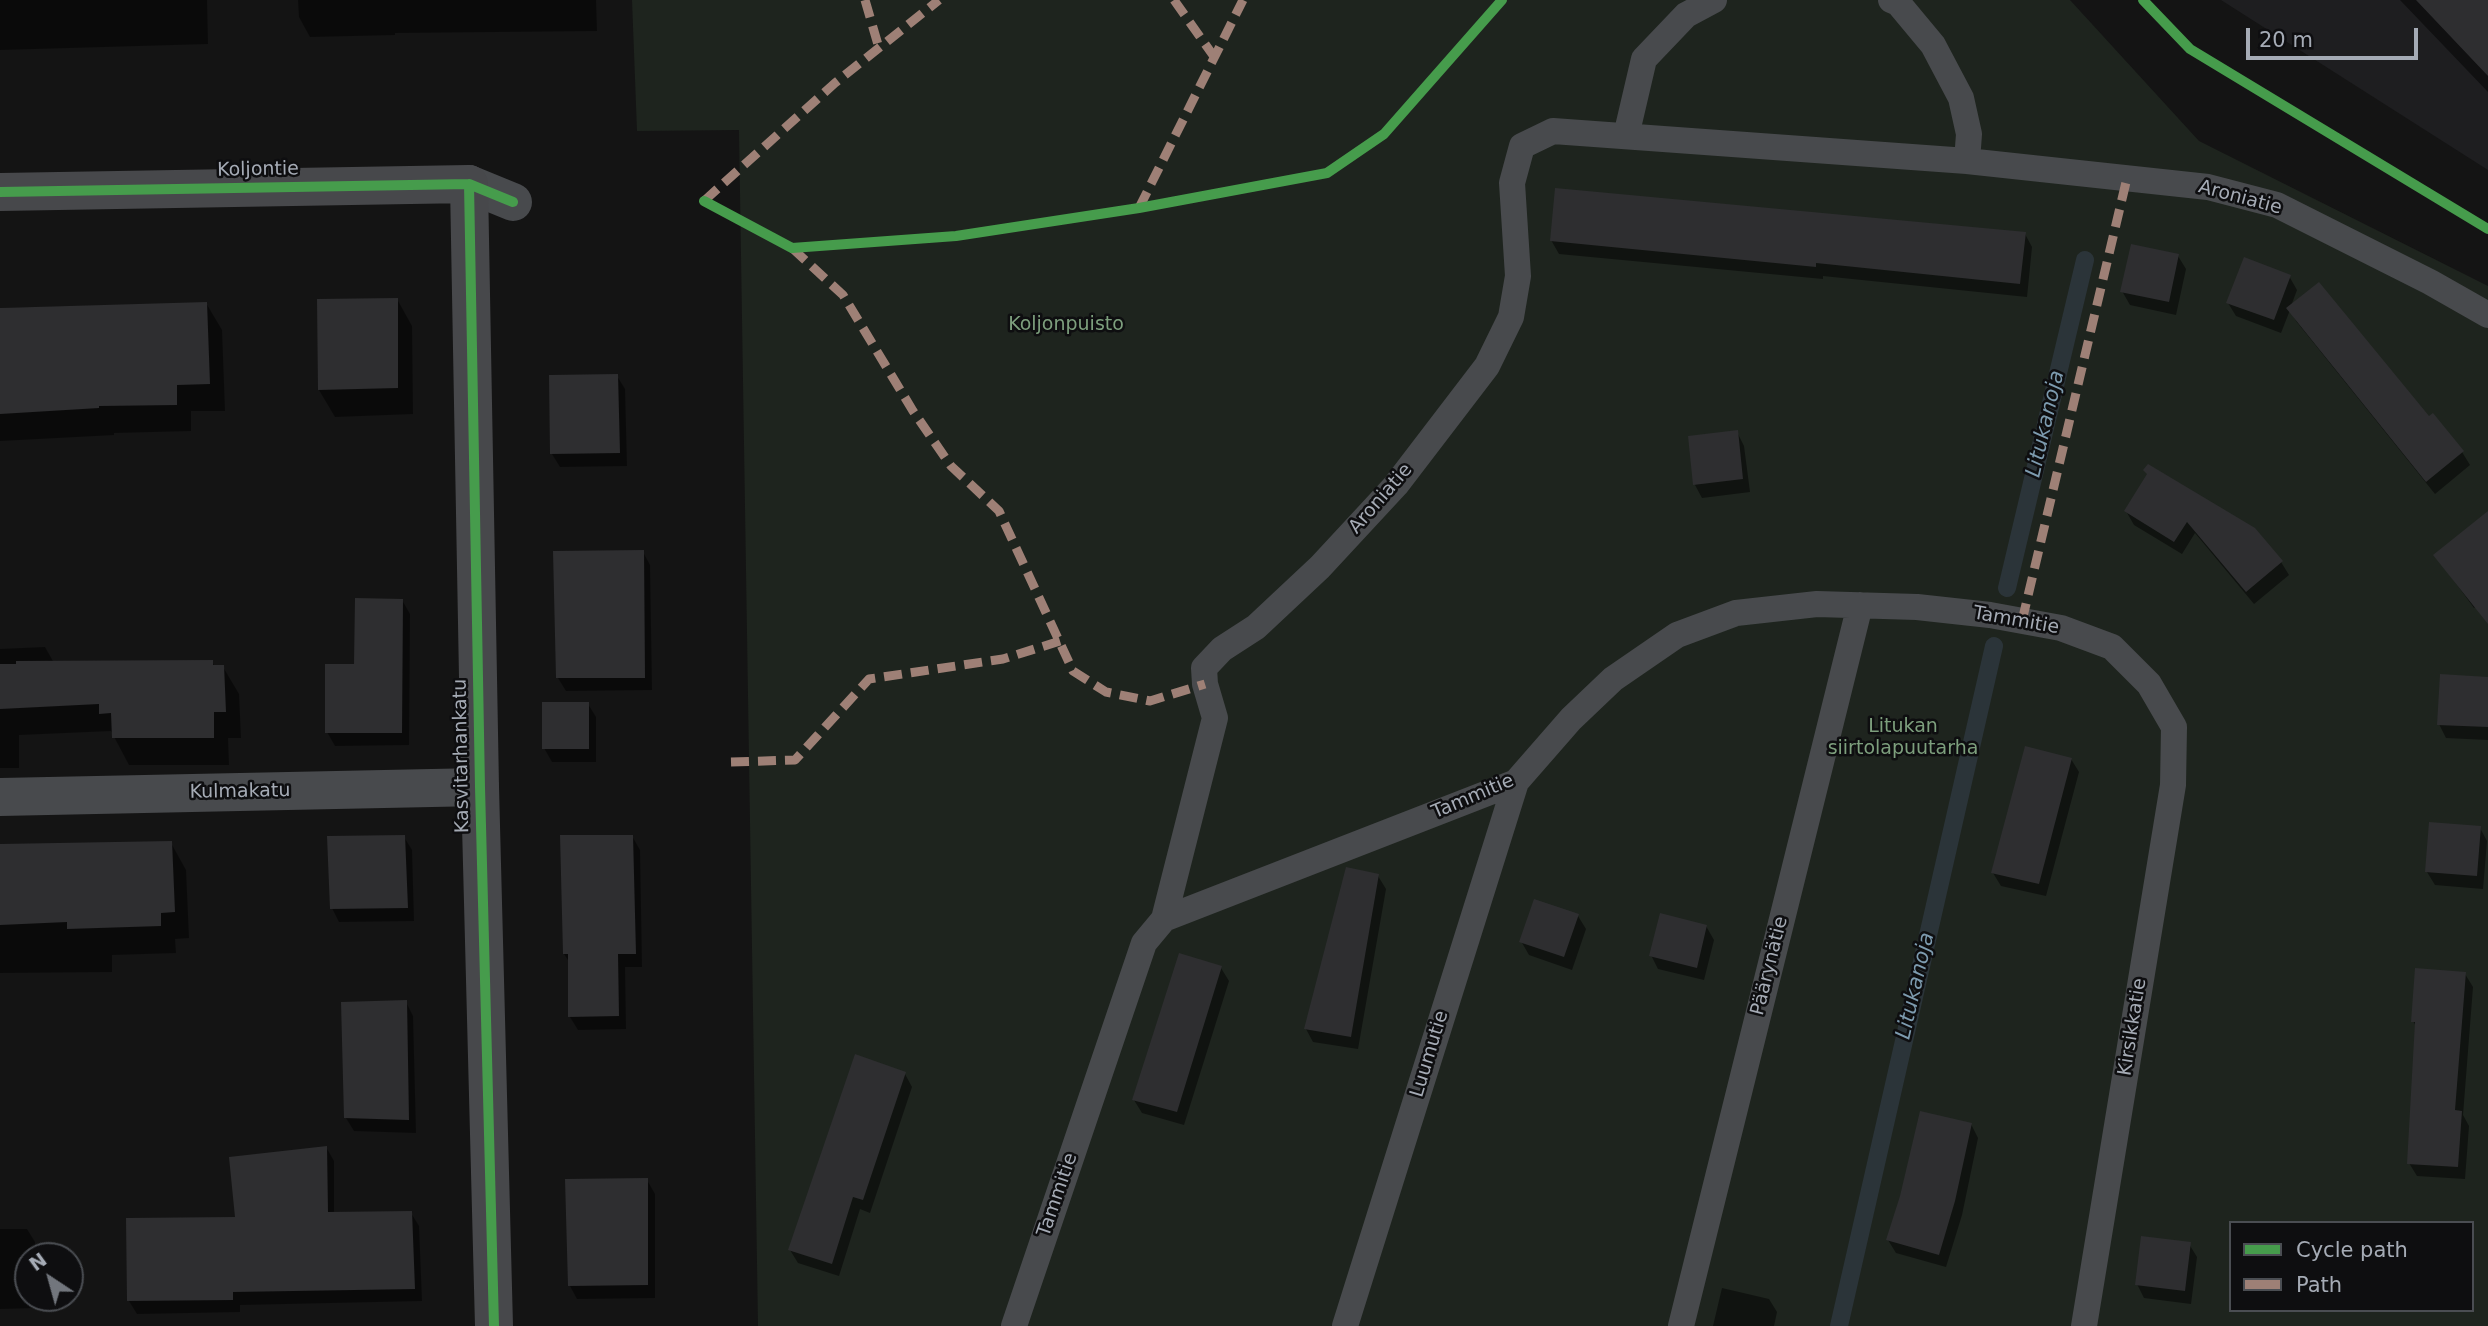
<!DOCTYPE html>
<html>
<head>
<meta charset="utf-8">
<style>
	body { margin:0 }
	#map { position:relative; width:2488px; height:1326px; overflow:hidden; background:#141414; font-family:"DejaVu Sans",sans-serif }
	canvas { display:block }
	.legend { position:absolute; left:2229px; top:1221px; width:245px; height:91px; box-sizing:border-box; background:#0e0e10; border:2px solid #4a4d52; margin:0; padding:9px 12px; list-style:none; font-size:21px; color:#a5abb5 }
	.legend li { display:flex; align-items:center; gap:14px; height:35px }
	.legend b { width:35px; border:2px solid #4a4d52 }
	.north { position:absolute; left:14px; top:1242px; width:70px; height:70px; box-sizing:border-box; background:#0e0e10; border:2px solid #4a4d52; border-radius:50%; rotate:324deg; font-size:19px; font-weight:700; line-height:28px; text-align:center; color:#a5abb5 }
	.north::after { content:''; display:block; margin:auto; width:24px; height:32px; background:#72767d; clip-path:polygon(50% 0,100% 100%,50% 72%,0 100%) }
	.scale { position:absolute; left:2246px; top:28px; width:172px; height:32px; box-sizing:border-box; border:4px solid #a5abb5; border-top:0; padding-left:9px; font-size:21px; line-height:24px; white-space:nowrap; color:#a5abb5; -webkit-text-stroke:5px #0e0e10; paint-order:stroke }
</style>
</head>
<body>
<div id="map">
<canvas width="2488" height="1326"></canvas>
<ul class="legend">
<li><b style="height:9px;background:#469c4c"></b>Cycle path</li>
<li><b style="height:9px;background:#9e8076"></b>Path</li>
</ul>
<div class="north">N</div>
<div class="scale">20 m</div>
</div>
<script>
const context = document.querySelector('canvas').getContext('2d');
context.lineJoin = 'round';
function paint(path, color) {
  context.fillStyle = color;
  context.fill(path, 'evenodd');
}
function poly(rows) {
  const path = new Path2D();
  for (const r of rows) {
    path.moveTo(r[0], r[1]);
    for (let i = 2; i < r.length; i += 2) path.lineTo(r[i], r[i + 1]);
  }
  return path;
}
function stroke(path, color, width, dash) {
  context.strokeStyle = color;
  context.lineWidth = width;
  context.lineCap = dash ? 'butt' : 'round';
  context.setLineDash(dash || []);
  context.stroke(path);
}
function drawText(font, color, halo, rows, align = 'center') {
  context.font = font + ' "DejaVu Sans",sans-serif';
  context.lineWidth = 5;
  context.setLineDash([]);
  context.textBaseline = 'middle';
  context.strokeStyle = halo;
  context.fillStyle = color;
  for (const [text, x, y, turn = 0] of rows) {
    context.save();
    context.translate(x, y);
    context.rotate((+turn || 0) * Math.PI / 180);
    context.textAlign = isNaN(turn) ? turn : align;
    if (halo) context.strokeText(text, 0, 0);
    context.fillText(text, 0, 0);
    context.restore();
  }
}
paint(poly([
	[2221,0,2488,0,2488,170]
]), '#1e1e20');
paint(poly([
	[632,0,2070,0,2199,141,2488,286,2488,1326,758,1326,739,130,637,131],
	[2231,1223,2472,1223,2472,1310,2231,1310]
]), '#1e241e');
paint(poly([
	[0,0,207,0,208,44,0,50],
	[298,0,596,0,597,31,395,33,395,35,310,37,299,17],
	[2400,0,2488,0,2488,92],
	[2025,234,2032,247,2027,297,1823,276,1823,279,1559,254,1551,240],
	[2178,256,2186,269,2176,315,2130,305,2122,291],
	[2289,276,2297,290,2291,306,2429,419,2462,452,2470,465,2435,494,2296,321,2290,310,2281,333,2236,316,2228,303],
	[397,299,412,326,413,414,335,417,319,390],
	[206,303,222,330,225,411,191,411,191,431,114,433,114,435,0,441,0,308],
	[617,376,625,389,627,466,560,467,552,454],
	[1737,432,1744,446,1750,492,1702,498,1695,485],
	[2148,475,2281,562,2289,575,2254,604,2195,533,2182,554,2134,525,2126,511],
	[2488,545,2488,596,2474,608,2435,555],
	[643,552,650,565,652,690,566,691,558,678],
	[402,600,410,614,409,745,335,746,327,732,356,666],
	[45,647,54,663,212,662,215,667,223,667,239,694,241,738,228,738,229,765,129,765,111,731,19,735,19,768,0,768,0,649],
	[2488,679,2488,740,2446,738,2439,724],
	[588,704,596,717,596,762,552,762,544,748],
	[2071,759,2079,772,2046,896,2001,886,1993,873],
	[2480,828,2487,841,2483,889,2435,885,2427,872],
	[632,836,640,850,642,967,625,967,626,1029,578,1030,570,1017,570,963,564,954],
	[404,837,412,850,414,921,339,922,332,908],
	[171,843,186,870,189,938,175,939,176,953,112,955,112,972,0,973,0,845],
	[1378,876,1386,889,1358,1049,1313,1042,1306,1029],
	[1578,916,1586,929,1572,970,1529,955,1521,941],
	[1706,926,1714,940,1704,980,1658,969,1651,955],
	[1221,968,1229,981,1184,1125,1142,1113,1134,1100],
	[2465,974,2473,987,2463,1115,2469,1126,2465,1179,2417,1176,2409,1163,2417,1028,2413,1021],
	[406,1002,413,1016,416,1133,354,1131,346,1118],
	[905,1074,912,1087,870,1213,860,1209,839,1276,798,1263,790,1250],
	[1971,1124,1978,1138,1962,1215,1946,1267,1896,1253,1888,1240],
	[326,1147,334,1161,334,1214,411,1213,419,1226,422,1301,240,1305,240,1312,137,1314,129,1301],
	[647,1180,655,1194,655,1298,577,1299,570,1286],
	[0,1229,27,1229,35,1242,35,1256,28,1256,28,1298,36,1298,36,1308,0,1309],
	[2189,1244,2197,1257,2191,1304,2144,1298,2137,1284],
	[1722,1288,1769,1299,1777,1312,1774,1326,1713,1326]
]), '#0007');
stroke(poly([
	[2007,588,2085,260],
	[1839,1326,1994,646]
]), '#2b3439', 18);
paint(poly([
	[2416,0,2488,0,2488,76],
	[1555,188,2026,232,2020,284,1816,263,1816,267,1550,241],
	[2131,244,2179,254,2169,302,2120,292],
	[2244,257,2291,275,2274,320,2226,303],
	[2319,282,2429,416,2433,413,2464,451,2426,482,2286,308],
	[398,298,398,388,318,390,317,299],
	[207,302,210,384,177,385,177,405,99,406,99,408,0,414,0,308],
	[618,374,620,453,550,454,549,375],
	[1738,430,1743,479,1693,485,1688,436],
	[2148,464,2255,528,2283,561,2246,592,2187,522,2174,542,2124,511,2147,474,2143,470],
	[2488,511,2488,624,2433,555],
	[644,550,645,678,556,678,553,551],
	[355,598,403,599,402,733,325,733,325,664,354,664],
	[213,660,213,665,224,665,226,712,214,712,214,738,112,738,111,713,99,714,99,704,0,709,0,664,16,664,16,661],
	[2440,674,2488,677,2488,727,2437,725],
	[542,702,589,702,589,749,542,749],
	[2025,746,2072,758,2039,884,1991,873],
	[2429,822,2481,826,2477,876,2425,872],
	[405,835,408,908,330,909,327,836],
	[560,835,633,835,636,954,618,954,619,1016,568,1017,568,954,563,954],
	[172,841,175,912,161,913,161,926,67,929,67,922,0,925,0,844],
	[1346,867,1379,874,1351,1037,1304,1029],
	[1534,899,1579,914,1564,957,1519,942],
	[1660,913,1707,925,1697,968,1649,956],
	[1179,953,1222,966,1177,1112,1132,1100],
	[2415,968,2466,972,2455,1110,2462,1111,2458,1167,2407,1164,2415,1022,2411,1022],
	[407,1000,409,1120,344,1118,341,1002],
	[855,1054,906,1072,863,1200,853,1197,832,1264,788,1250],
	[1920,1111,1972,1123,1955,1201,1939,1255,1886,1240,1900,1196],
	[327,1146,328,1212,412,1211,415,1289,233,1292,233,1300,127,1301,126,1218,235,1217,229,1157],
	[648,1178,648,1285,568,1286,565,1179],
	[2141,1236,2191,1242,2185,1291,2135,1285]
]), '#2e2e30');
stroke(poly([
	[1891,0,1898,3,1933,45,1961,98,1969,134,1967,161],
	[1626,136,1644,59,1686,15,1714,0],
	[1164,919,1215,718,1205,684,1204,668,1222,649,1256,627,1320,567,1396,485,1487,366,1511,317,1518,276,1512,183,1522,146,1553,131,1967,161,2208,187,2277,205,2430,282,2488,315],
	[1014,1326,1144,943,1164,919,1516,782,1571,719,1613,679,1677,635,1736,613,1817,604,1917,607,1990,615,2061,628,2112,647,2149,684,2174,727,2173,785,2084,1326],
	[1345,1326,1516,782],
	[1681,1326,1860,605]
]), '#484a4d', 26);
stroke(poly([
	[469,184,513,202],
	[0,797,480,787]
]), '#484a4d', 38);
stroke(poly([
	[0,192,469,184,480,787,494,1326]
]), '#47484b', 38);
stroke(poly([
	[865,0,879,48],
	[1174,0,1215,58],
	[704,201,835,83,939,0],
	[1139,208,1243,0],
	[792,248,843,295,913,411,951,466,999,511,1073,671,1106,692,1150,701,1205,684],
	[2022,621,2127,178],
	[731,762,795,760,869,679,1003,659,1060,641]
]), '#9e8076', 9, [18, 9]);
stroke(poly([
	[2143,0,2190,49,2488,229],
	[469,184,480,787,494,1326],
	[0,192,469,184,513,202],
	[704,201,792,248,956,236,1139,208,1327,173,1384,134,1502,0]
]), '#469c4c', 10);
drawText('19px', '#a5abb5', '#0e0e10', [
	["Koljontie",258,170,-1],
	["Aroniatie",2240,198,15],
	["Aroniatie",1381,499,-49],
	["Tammitie",2016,621,10],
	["Kasvitarhankatu",462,756,-91],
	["Kulmakatu",240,792,-1],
	["Tammitie",1473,797,-23],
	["Päärynätie",1770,966,-76],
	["Kirsikkatie",2133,1027,-81],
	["Luumutie",1430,1054,-73],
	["Tammitie",1058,1195,-71]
]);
drawText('19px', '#7d9f7d', '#0e0e10', [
	["Koljonpuisto",1066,325],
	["Litukan",1903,727],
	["siirtolapuutarha",1903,749]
]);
drawText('italic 21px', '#7d9baf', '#0e0e10', [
	["Litukanoja",2046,424,-77],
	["Litukanoja",1916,986,-77]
]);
</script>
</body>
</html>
